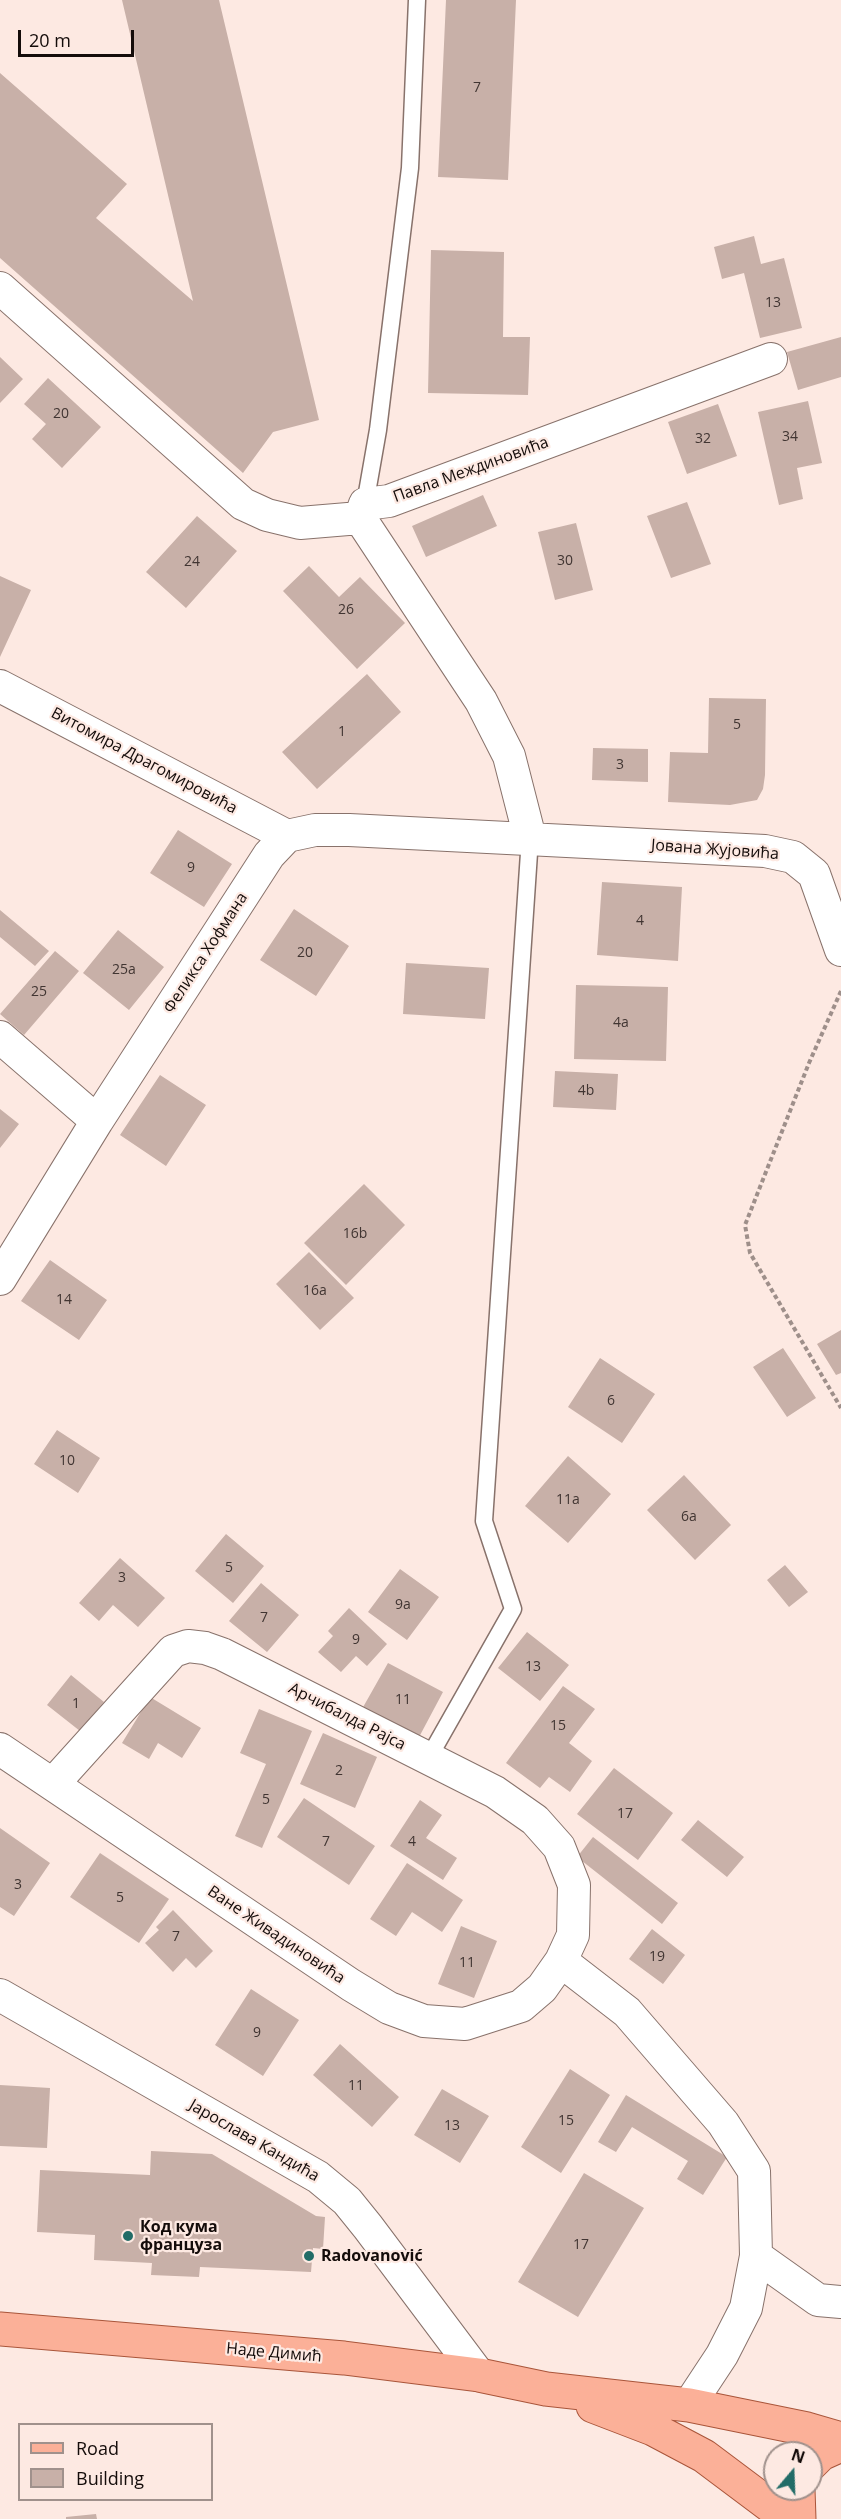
<!DOCTYPE html>
<html>
<head>
<meta charset="utf-8">
<style>
	body { margin:0 }
	#map { position:relative; width:841px; height:2519px; overflow:hidden; background:#fde9e2; font-family:"Open Sans",sans-serif }
	canvas { display:block }
	.legend { position:absolute; left:18px; top:2423px; width:195px; height:78px; box-sizing:border-box; background:#fde9e2; border:2px solid #a0918c; margin:0; padding:8px 10px; list-style:none; font-size:18px; color:#140c0a }
	.legend li { display:flex; align-items:center; gap:12px; height:30px }
	.legend b { width:30px; border:2px solid #a0918c }
	.north { position:absolute; left:763px; top:2441px; width:60px; height:60px; box-sizing:border-box; background:#fde9e2; border:2px solid #a0918c; border-radius:50%; rotate:19deg; font-size:16px; font-weight:700; line-height:24px; text-align:center; color:#140c0a }
	.north::after { content:''; display:block; margin:auto; width:21px; height:27px; background:#226c67; clip-path:polygon(50% 0,100% 100%,50% 72%,0 100%) }
	.scale { position:absolute; left:18px; top:30px; width:116px; height:27px; box-sizing:border-box; border:3px solid #140c0a; border-top:0; padding-left:8px; font-size:18px; line-height:21px; white-space:nowrap; color:#140c0a; -webkit-text-stroke:4px #fde9e2; paint-order:stroke }
</style>
</head>
<body>
<div id="map">
<canvas width="841" height="2519"></canvas>
<ul class="legend">
<li><b style="height:8px;background:#fbb098"></b>Road</li>
<li><b style="height:16px;background:#c8b0a8"></b>Building</li>
</ul>
<div class="north">N</div>
<div class="scale">20 m</div>
</div>
<script>
const context = document.querySelector('canvas').getContext('2d');
context.lineJoin = 'round';
function paint(path, color) {
  context.fillStyle = color;
  context.fill(path, 'evenodd');
}
function poly(rows) {
  const path = new Path2D();
  for (const r of rows) {
    path.moveTo(r[0], r[1]);
    for (let i = 2; i < r.length; i += 2) path.lineTo(r[i], r[i + 1]);
  }
  return path;
}
function stroke(path, color, width, dash) {
  context.strokeStyle = color;
  context.lineWidth = width;
  context.lineCap = dash ? 'butt' : 'round';
  context.setLineDash(dash || []);
  context.stroke(path);
}
function drawText(font, color, halo, rows, align = 'center') {
  context.font = font + ' "Open Sans",sans-serif';
  context.lineWidth = 4.5;
  context.setLineDash([]);
  context.textBaseline = 'middle';
  context.strokeStyle = halo;
  context.fillStyle = color;
  for (const [text, x, y, turn = 0] of rows) {
    context.save();
    context.translate(x, y);
    context.rotate((+turn || 0) * Math.PI / 180);
    context.textAlign = isNaN(turn) ? turn : align;
    if (halo) context.strokeText(text, 0, 0);
    context.fillText(text, 0, 0);
    context.restore();
  }
}
paint(poly([
	[122,0,219,0,319,420,273,432,243,473,0,258,0,73,127,184,96,218,193,301],
	[446,0,516,0,508,180,438,177],
	[754,236,761,264,784,258,802,328,760,338,744,273,722,279,714,247],
	[431,250,504,252,503,337,530,337,528,395,428,393],
	[841,337,841,377,798,390,787,352],
	[0,357,23,379,0,403],
	[48,378,101,427,62,468,32,439,46,424,24,404],
	[808,401,822,463,797,468,803,499,779,505,758,412],
	[718,404,737,456,687,474,668,422],
	[483,495,497,526,426,557,412,526],
	[687,502,711,564,671,578,647,516],
	[197,516,237,551,186,608,146,572],
	[576,523,593,590,555,600,538,532],
	[309,566,339,597,360,577,405,623,357,669,283,591],
	[0,576,31,590,0,657],
	[367,674,401,712,317,789,282,752],
	[709,698,766,699,765,775,763,789,757,800,730,805,668,802,670,752,708,753],
	[593,748,648,749,648,782,592,780],
	[178,830,232,864,204,907,150,873],
	[602,882,682,887,678,961,597,955],
	[294,909,349,946,316,996,260,960],
	[0,910,49,951,35,966,0,937],
	[118,930,164,967,129,1010,83,973],
	[55,951,79,971,24,1035,0,1014],
	[406,963,489,968,485,1019,403,1014],
	[576,985,668,987,666,1061,574,1059],
	[555,1071,618,1074,616,1110,553,1107],
	[160,1075,206,1105,166,1166,120,1135],
	[0,1109,19,1124,0,1148],
	[364,1184,405,1225,346,1285,304,1243],
	[309,1252,354,1298,320,1330,276,1284],
	[50,1260,107,1300,79,1340,21,1301],
	[841,1330,841,1373,836,1375,817,1344],
	[783,1348,816,1398,787,1417,753,1367],
	[600,1358,655,1394,622,1443,568,1407],
	[57,1430,100,1458,78,1493,34,1464],
	[568,1456,611,1494,568,1543,525,1506],
	[684,1475,731,1525,695,1560,647,1510],
	[226,1534,264,1566,233,1603,195,1571],
	[120,1558,165,1598,138,1627,113,1605,99,1621,79,1603],
	[785,1565,808,1592,789,1607,767,1580],
	[400,1569,439,1597,407,1640,368,1612],
	[261,1583,299,1615,267,1652,229,1621],
	[349,1608,387,1644,367,1666,356,1656,341,1672,318,1652,333,1636,328,1631],
	[527,1632,569,1665,540,1701,498,1668],
	[388,1663,443,1692,418,1739,362,1709],
	[71,1675,104,1702,80,1731,47,1705],
	[563,1686,595,1709,569,1743,592,1761,570,1792,549,1777,540,1788,506,1763],
	[150,1697,201,1728,182,1758,158,1743,149,1759,122,1743],
	[259,1709,312,1731,262,1848,235,1836,266,1764,240,1753],
	[323,1733,377,1757,355,1808,300,1784],
	[614,1768,673,1813,638,1860,577,1814],
	[304,1798,375,1846,349,1885,277,1837],
	[420,1800,442,1815,426,1838,457,1858,443,1880,390,1846],
	[698,1820,744,1857,727,1877,681,1840],
	[0,1828,50,1863,14,1916,0,1907],
	[593,1837,678,1903,662,1924,577,1857],
	[100,1853,169,1899,139,1943,70,1897],
	[407,1863,463,1900,442,1932,412,1912,396,1936,370,1919],
	[173,1910,213,1951,196,1968,186,1958,173,1972,145,1943,159,1930,156,1927],
	[461,1926,497,1941,474,1998,438,1984],
	[652,1929,685,1955,663,1984,629,1959],
	[251,1989,299,2020,263,2076,215,2045],
	[340,2044,399,2097,372,2127,313,2075],
	[570,2069,610,2095,561,2173,521,2147],
	[0,2085,50,2088,47,2148,0,2146],
	[442,2089,489,2116,460,2163,414,2135],
	[626,2095,727,2157,703,2195,677,2179,688,2161,632,2127,616,2152,598,2142],
	[151,2151,212,2154,316,2216,325,2217,323,2249,313,2248,311,2272,200,2267,199,2277,151,2275,152,2263,94,2260,95,2235,37,2232,40,2170,150,2175],
	[584,2173,644,2208,578,2317,518,2282],
	[96,2514,97,2519,66,2519,66,2517]
]), '#c8b0a8');
const service = poly([
	[365,504,378,430,410,168,417,0],
	[428,1759,513,1609,484,1521,530,838]
]);
const minor = poly([
	[0,288,243,504,267,515,300,523,360,518],
	[360,518,365,504,389,501,771,359],
	[360,518,481,701,509,756,530,838],
	[0,686,287,836],
	[0,1037,97,1121],
	[0,1279,97,1121,269,855,287,836,315,830,349,830,765,851,793,857,814,874,841,950],
	[0,1749,351,1985,389,2008,424,2021,465,2024,521,2006,542,1988,561,1961,573,1935,574,1885,559,1847,535,1820,495,1792,222,1654,205,1648,188,1646,173,1651,53,1784],
	[561,1961,627,2012,723,2123,754,2171,756,2256,746,2308,722,2355,689,2405],
	[0,1995,318,2177,347,2201,368,2227,479,2375],
	[756,2256,818,2300,841,2302]
]);
const primary = poly([
	[0,2329,344,2358,479,2375,546,2389,689,2405,807,2429,841,2439],
	[593,2406,653,2429,704,2456,788,2519],
	[811,2464,821,2454,841,2445],
	[798,2489,799,2519]
]);
stroke(service, '#88726b', 19);
stroke(minor, '#88726b', 34);
stroke(primary, '#a9553a', 35);
stroke(poly([
	[841,991,809,1063,745,1225,750,1253,841,1408]
]), '#9e8f8a', 4, [4.5, 3]);
stroke(service, '#fff', 16);
stroke(minor, '#fff', 32);
stroke(primary, '#fbb098', 33);
for (const [x, y, r, color] of [
	[128,2236,6,"#226c67"],
	[309,2256,6,"#226c67"]
]) {
  const dot = new Path2D();
  dot.arc(x, y, r, 0, 2 * Math.PI);
  context.fillStyle = color;
  context.fill(dot);
  stroke(dot, '#fde9e2', 2);
}
drawText('14px', '#413532', null, [
	["7",477,88],
	["13",773,303],
	["20",61,414],
	["34",790,437],
	["32",703,439],
	["30",565,561],
	["24",192,562],
	["26",346,610],
	["5",737,725],
	["1",342,732],
	["3",620,765],
	["9",191,868],
	["4",640,921],
	["20",305,953],
	["25a",124,970],
	["25",39,992],
	["4a",621,1023],
	["4b",586,1091],
	["16b",355,1234],
	["16a",315,1291],
	["14",64,1300],
	["6",611,1401],
	["10",67,1461],
	["11a",568,1500],
	["6a",689,1517],
	["5",229,1568],
	["3",122,1578],
	["9a",403,1605],
	["7",264,1618],
	["9",356,1640],
	["13",533,1667],
	["11",403,1700],
	["1",76,1704],
	["15",558,1726],
	["2",339,1771],
	["5",266,1800],
	["17",625,1814],
	["7",326,1842],
	["4",412,1842],
	["3",18,1885],
	["5",120,1898],
	["7",176,1937],
	["19",657,1957],
	["11",467,1963],
	["9",257,2033],
	["11",356,2086],
	["15",566,2121],
	["13",452,2126],
	["17",581,2245]
]);
drawText('16px', '#140c0a', '#fde9e2', [
	["Павла Междиновића",471,470,-20],
	["Витомира Драгомировића",144,761,28],
	["Јована Жујовића",715,850,4],
	["Феликса Хофмана",206,953,-57],
	["Арчибалда Рајса",347,1717,27],
	["Ване Живадиновића",276,1935,34],
	["Јарослава Кандића",254,2141,30],
	["Наде Димић",274,2353,5]
]);
drawText('bold 16px', '#140c0a', '#fde9e2', [
	["Код кума",140,2227],
	["француза",140,2245],
	["Radovanović",321,2256]
], 'left');
</script>
</body>
</html>
